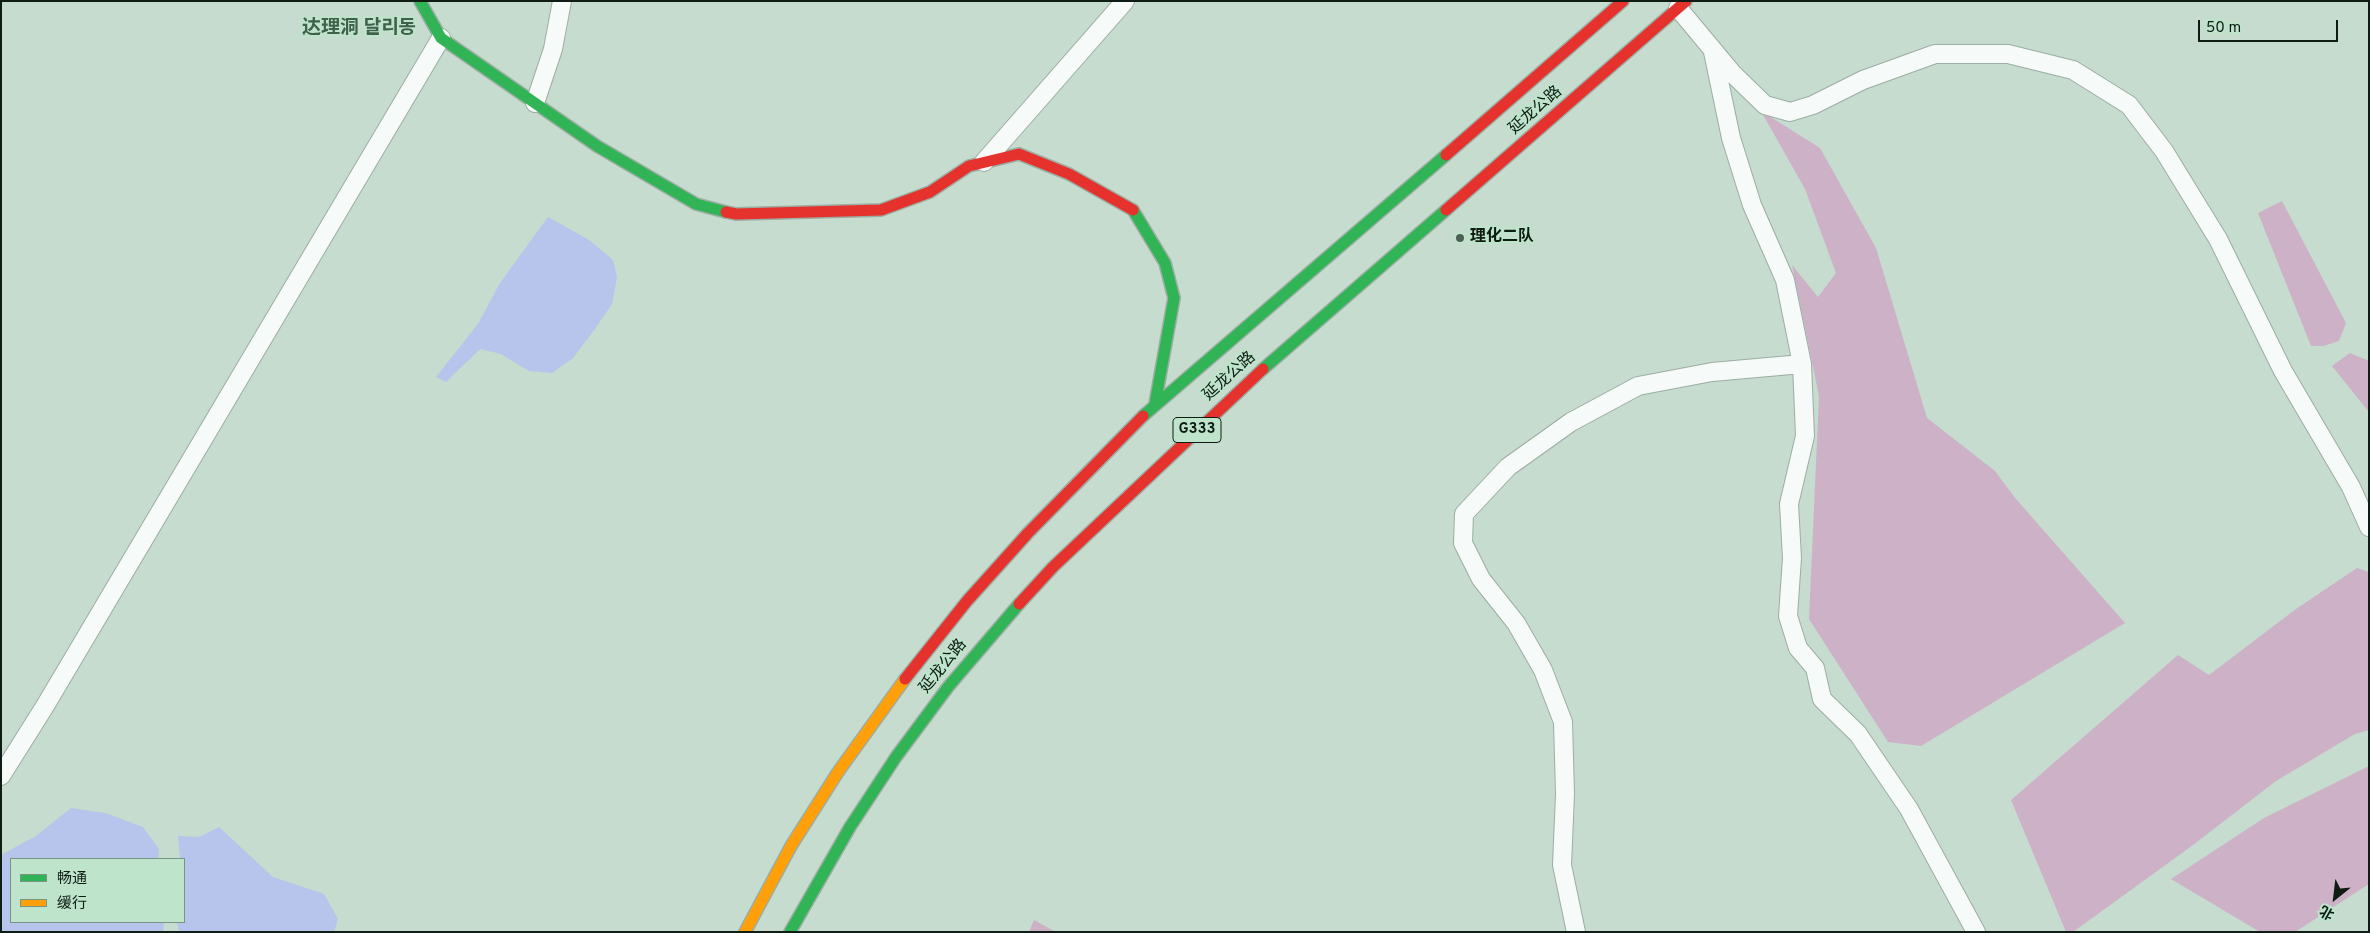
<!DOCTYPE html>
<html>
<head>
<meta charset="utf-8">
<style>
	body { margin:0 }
	#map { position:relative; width:2370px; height:933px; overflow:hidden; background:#c6dcce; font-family:Overpass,"Noto Sans SC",sans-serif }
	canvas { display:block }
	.frame { position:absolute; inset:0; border:2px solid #0e1c14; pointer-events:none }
	.legend { position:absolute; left:10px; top:858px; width:175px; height:65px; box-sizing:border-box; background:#bee4cb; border:1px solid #789482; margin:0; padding:6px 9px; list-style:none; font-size:15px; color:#0e1c14 }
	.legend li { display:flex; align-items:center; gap:10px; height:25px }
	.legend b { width:25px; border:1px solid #789482 }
	.north { position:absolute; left:2310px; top:873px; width:50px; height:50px; -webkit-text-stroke:4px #bee4cb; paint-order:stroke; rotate:209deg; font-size:14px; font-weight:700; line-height:20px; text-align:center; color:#0e1c14 }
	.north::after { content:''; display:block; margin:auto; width:18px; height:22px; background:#0e1c14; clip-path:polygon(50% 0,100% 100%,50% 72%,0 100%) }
	.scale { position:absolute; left:2198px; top:20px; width:140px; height:22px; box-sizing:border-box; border:2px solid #0e1c14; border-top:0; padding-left:6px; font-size:15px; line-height:18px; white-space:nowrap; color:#0e1c14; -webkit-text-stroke:4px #bee4cb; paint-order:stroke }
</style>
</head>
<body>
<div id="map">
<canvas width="2370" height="933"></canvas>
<div class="frame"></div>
<ul class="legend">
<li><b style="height:6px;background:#30b455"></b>畅通</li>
<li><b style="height:6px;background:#ff9f0a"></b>缓行</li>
</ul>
<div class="north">北</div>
<div class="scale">50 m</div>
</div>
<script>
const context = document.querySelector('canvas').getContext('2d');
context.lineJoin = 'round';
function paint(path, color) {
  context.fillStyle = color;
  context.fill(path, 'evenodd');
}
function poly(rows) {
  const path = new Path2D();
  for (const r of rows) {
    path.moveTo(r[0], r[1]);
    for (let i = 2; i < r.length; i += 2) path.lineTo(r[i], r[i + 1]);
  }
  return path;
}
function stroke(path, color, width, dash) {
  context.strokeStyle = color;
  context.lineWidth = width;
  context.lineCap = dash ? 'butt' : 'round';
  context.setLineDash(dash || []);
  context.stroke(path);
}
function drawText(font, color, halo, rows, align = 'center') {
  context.font = font + ' Overpass,"Noto Sans SC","Noto Sans KR",sans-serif';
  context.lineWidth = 4;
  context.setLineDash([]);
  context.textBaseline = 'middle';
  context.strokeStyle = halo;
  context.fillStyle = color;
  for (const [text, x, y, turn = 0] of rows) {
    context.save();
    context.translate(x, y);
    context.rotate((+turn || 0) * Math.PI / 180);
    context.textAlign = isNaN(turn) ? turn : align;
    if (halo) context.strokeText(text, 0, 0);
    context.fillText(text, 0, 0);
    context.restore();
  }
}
paint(poly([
	[1761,111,1820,148,1876,248,1927,418,1995,471,2016,499,2125,623,1921,746,1888,742,1809,619,1819,396,1792,265,1818,297,1836,273,1805,189],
	[2282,201,2346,323,2339,341,2323,346,2311,346,2258,213],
	[2350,353,2369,361,2369,412,2332,366],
	[2357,568,2369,572,2369,730,2355,734,2276,781,2193,845,2073,932,2066,932,2011,800,2178,655,2209,675,2296,609],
	[2369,766,2369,884,2295,932,2260,932,2171,879,2264,818],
	[1034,920,1056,932,1029,932]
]), '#cdb1c7');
paint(poly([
	[548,217,589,240,613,260,617,277,612,304,592,333,573,358,552,373,529,371,501,354,480,349,446,382,436,377,478,324,500,283],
	[71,808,105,813,143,827,159,849,158,859,11,859,11,922,164,922,163,932,1,932,1,855,36,836],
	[219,827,273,877,324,894,338,919,334,932,179,932,177,922,184,922,184,859,180,859,178,836,199,837]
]), '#b7c4ec');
const street = poly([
	[1678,8,1733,74,1765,105,1790,112,1813,105,1863,80,1935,54,2008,54,2073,70,2129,105,2164,151,2218,239,2283,371,2351,487,2369,527],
	[1713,52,1731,138,1752,205,1785,280,1802,364,1805,436,1789,504,1792,558,1788,616,1798,648,1815,668,1822,699,1858,734,1909,809,1976,932],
	[535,103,553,49,562,1],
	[984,162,1125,1],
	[1,776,45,706,441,38],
	[1576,932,1562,865,1565,794,1563,722,1543,670,1516,623,1481,579,1463,543,1464,514,1508,467,1571,422,1638,386,1712,372,1802,364]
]);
const fast = poly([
	[420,1,441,38,597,146,696,204,726,212],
	[1133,210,1165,263,1174,298,1155,404],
	[1263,369,1446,210],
	[1143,416,1446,155],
	[790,932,850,827,896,757,948,687,1019,604]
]);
const slow = poly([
	[745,932,791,846,838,772,905,679]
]);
const jam = poly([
	[1446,155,1623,1],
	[1446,210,1686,1],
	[726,212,736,214,881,210,930,192,969,166,1019,154,1069,174,1133,210],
	[1019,604,1053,567,1263,369],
	[905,679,967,601,1028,533,1143,416]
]);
stroke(street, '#9cada3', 20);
stroke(fast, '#9cada3', 14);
stroke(slow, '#9cada3', 14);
stroke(jam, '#9cada3', 14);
stroke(street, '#f6faf8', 18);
stroke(fast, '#30b455', 11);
stroke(slow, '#ff9f0a', 11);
stroke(jam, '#e5322d', 11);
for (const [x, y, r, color] of [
	[1460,238,5,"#4e5f55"]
]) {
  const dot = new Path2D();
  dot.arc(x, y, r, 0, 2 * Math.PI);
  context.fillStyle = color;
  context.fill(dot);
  stroke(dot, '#bee4cb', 2);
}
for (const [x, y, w] of [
	[1197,430,48]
]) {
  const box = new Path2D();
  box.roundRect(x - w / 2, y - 12.5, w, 25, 4);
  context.fillStyle = '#bee4cb';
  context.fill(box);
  stroke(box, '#0e1c14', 1);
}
drawText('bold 15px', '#0e1c14', null, [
	["G333",1197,430]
]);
drawText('16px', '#0e1c14', '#bee4cb', [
	["延龙公路",1536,111,-41],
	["延龙公路",1230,377,-42],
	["延龙公路",944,667,-51]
]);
drawText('bold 16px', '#0e1c14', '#bee4cb', [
	["理化二队",1470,238]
], 'left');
drawText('bold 19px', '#3f614c', '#bee4cb', [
	["达理洞 달리동",359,29]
]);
</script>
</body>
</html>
